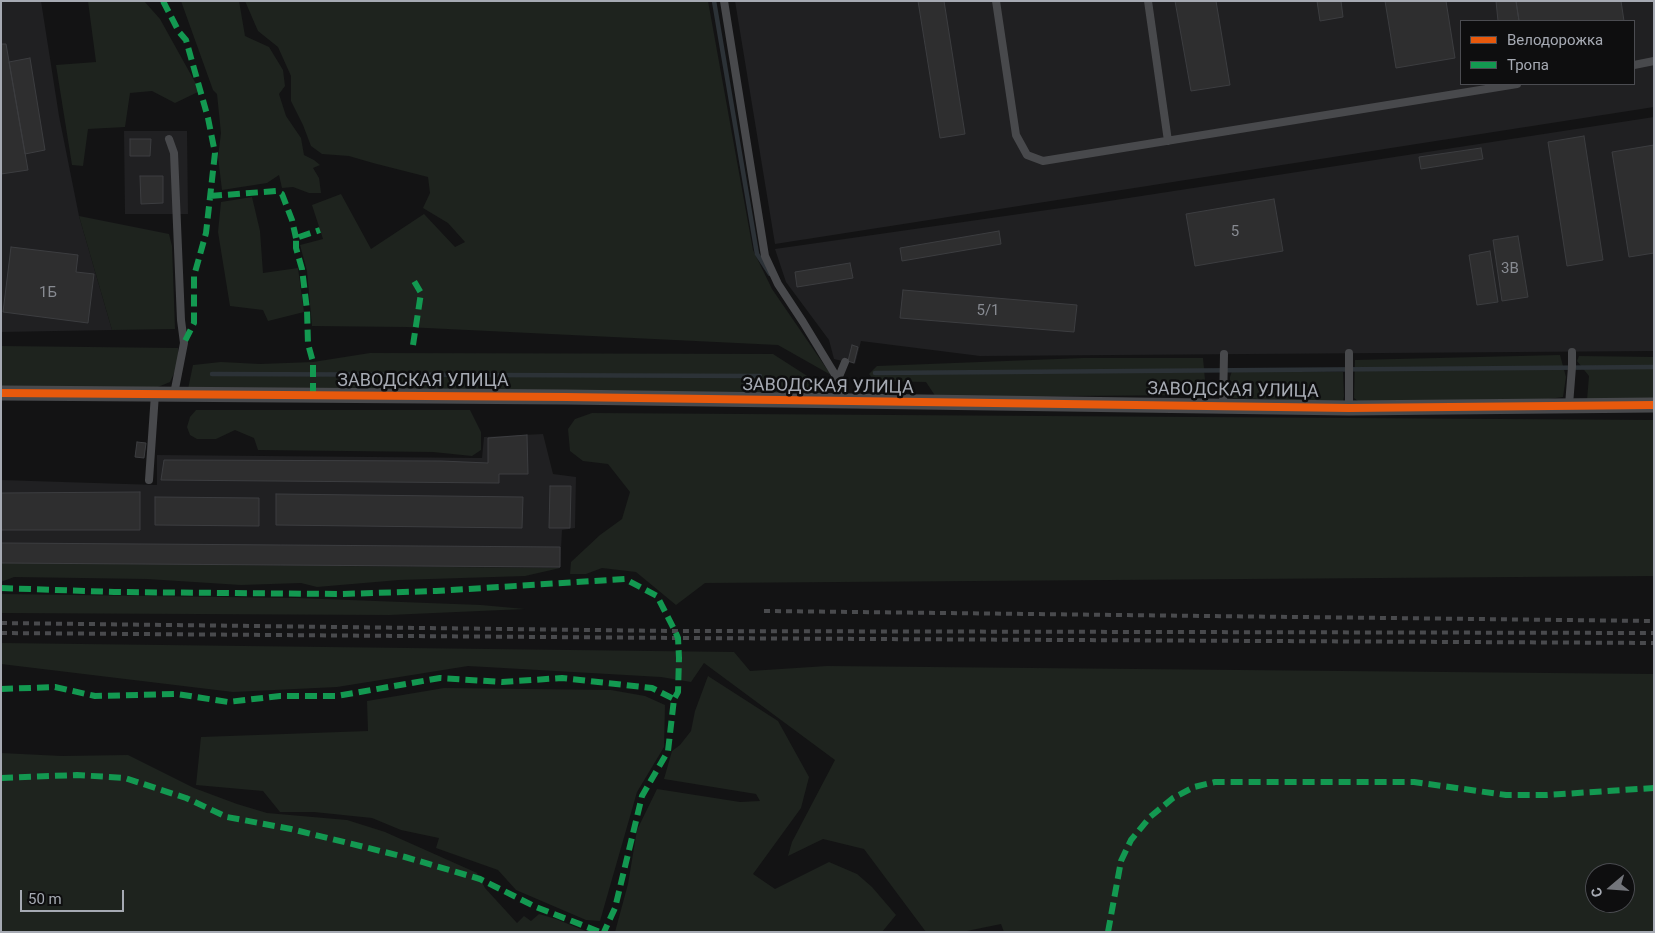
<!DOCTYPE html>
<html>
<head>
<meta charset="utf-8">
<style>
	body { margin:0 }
	#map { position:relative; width:1655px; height:933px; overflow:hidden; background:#131314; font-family:Roboto,sans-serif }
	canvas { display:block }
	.frame { position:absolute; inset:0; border:2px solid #a6aab3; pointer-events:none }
	.legend { position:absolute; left:1460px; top:20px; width:175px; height:65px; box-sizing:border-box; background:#0e0e0f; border:1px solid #4b4c51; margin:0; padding:6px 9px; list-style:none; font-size:15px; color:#a6aab3 }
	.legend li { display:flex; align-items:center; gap:10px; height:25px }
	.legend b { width:25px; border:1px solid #4b4c51 }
	.north { position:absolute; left:1585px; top:863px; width:50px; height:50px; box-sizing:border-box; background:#0e0e0f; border:1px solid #4b4c51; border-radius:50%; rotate:252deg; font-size:14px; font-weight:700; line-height:20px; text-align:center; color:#a6aab3 }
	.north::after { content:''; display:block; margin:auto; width:18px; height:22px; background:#73757b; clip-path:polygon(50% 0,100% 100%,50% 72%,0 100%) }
	.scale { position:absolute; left:20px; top:890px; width:104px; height:22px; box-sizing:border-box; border:2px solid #a6aab3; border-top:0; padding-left:6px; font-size:15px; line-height:18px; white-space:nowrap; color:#a6aab3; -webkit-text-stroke:4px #0e0e0f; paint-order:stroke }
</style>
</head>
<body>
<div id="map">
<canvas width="1655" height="933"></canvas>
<div class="frame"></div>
<ul class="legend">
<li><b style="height:6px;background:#e8590c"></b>Велодорожка</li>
<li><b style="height:6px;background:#139951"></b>Тропа</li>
</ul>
<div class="north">С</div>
<div class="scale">50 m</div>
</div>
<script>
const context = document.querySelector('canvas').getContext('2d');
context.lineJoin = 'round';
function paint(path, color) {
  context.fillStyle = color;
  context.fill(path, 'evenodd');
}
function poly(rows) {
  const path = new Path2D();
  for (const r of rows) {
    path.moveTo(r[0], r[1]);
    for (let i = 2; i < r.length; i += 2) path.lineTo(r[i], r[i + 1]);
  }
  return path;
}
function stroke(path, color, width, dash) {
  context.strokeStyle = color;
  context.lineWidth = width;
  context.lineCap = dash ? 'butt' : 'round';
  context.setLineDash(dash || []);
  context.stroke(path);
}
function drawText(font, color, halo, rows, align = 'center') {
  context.font = font + ' Roboto,sans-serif';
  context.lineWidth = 5;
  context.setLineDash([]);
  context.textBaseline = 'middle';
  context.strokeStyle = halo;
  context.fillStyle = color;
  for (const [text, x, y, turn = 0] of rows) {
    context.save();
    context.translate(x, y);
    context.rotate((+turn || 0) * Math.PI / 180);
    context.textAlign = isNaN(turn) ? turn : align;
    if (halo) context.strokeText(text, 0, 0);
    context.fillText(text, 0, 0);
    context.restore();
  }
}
paint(poly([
	[1,1,41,1,59,116,79,216,112,330,1,332],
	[735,1,1654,1,1654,107,775,244],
	[1461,21,1634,21,1634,84,1461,84],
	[1654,117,1654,351,980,356,861,341,855,364,834,359,829,340,786,282,775,249,1096,203],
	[124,131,187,131,188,214,125,214],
	[543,434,553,474,576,477,575,528,562,530,560,568,1,564,1,480,157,485,157,455,482,458,484,437]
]), '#202022');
paint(poly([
	[88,1,144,1,160,19,200,91,175,103,152,91,130,93,125,127,88,129,83,166,72,165,56,65,96,62],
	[181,1,239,1,245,36,269,47,283,70,285,86,279,94,286,116,301,138,304,155,314,160,320,165,313,168,319,178,321,193,309,193,293,187,282,188,279,175,267,183,222,190,218,157,221,133,217,94,213,90],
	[245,1,708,1,753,250,772,289,831,375,778,345,406,327,312,326,307,271,300,245,323,239,312,205,341,194,371,249,424,214,455,247,465,242,448,223,423,208,430,193,428,177,373,163,349,156,322,154,311,146,303,125,291,101,291,76,278,47,258,31],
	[252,197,260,231,263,273,298,268,304,312,268,321,263,310,230,306,218,232,221,202],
	[79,216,169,234,172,246,175,329,112,330],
	[1,346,178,348,178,365,170,382,158,387,1,388],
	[370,353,773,354,829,390,824,394,188,389,193,365,221,362,260,364,313,362],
	[1560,355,1566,377,1563,397,1549,399,1359,402,1354,398,1355,360],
	[1579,356,1654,357,1654,400,1587,400,1589,376,1577,361],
	[1083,358,1203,358,1206,391,1201,395,936,397,926,382,875,381,869,374,877,366],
	[1232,371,1343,372,1344,396,1343,402,1232,398,1230,392,1230,377],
	[196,410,470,410,481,432,481,450,472,456,433,452,258,450,254,438,235,430,216,439,197,439,190,435,187,427,190,417],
	[592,413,1654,420,1654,576,705,583,676,605,636,572,602,568,586,574,570,574,571,562,600,535,622,519,630,492,608,464,583,461,570,451,568,429,575,419],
	[1,563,454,567,560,568,525,576,399,580,317,587,301,583,241,585,147,579,14,577,1,582],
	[1,594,297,598,481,605,525,609,389,615,1,613],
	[1,643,734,652,750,671,827,666,1654,674,1654,932,1004,932,1001,924,962,932,926,932,864,849,823,839,788,856,792,842,835,760,704,663,691,682,661,677,468,666,337,687,233,692,1,664],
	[1595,873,1625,873,1625,903,1595,903],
	[708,676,778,721,809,777,801,808,753,874,775,889,829,862,857,874,872,887,896,915,882,932,615,932,628,884,637,830,657,789,740,802,760,801,756,794,664,779,672,751,680,745,691,731,695,711],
	[444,688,611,690,645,696,665,705,664,747,637,792,600,921,586,920,516,890,498,870,436,848,439,838,401,830,372,818,314,812,280,812,263,791,196,785,201,737,368,731,367,701],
	[1,753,62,756,128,755,194,788,237,804,267,813,347,820,385,832,477,873,485,888,517,923,524,916,531,921,539,914,556,919,588,932,1,932]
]), '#1e231e');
stroke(poly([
	[714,1,757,254,770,274],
	[875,373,1654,367],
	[212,374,760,376]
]), '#2c3237', 4.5);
const building = poly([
	[918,1,944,1,965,134,940,138,918,1],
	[1175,1,1216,1,1230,85,1191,91,1175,1],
	[1317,1,1341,1,1343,17,1320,21,1317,1],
	[1385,1,1446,1,1455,58,1396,68,1385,1],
	[1496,1,1516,1,1519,21,1498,21,1496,1],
	[1516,1,1621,1,1624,21,1519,21,1516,1],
	[1,44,6,44,28,170,1,174,1,44],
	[30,58,45,150,25,154,9,62,30,58],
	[1584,136,1603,260,1567,266,1548,142,1584,136],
	[130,139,151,139,150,156,130,156,130,139],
	[1654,145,1654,253,1629,257,1612,152,1654,145],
	[1481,148,1483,159,1421,169,1419,157,1481,148],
	[140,176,163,176,163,203,141,204,140,176],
	[1274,199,1283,251,1195,266,1186,214,1274,199],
	[999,231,1001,244,902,261,900,248,999,231],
	[1518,236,1528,297,1502,301,1493,240,1518,236],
	[11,247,78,255,76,272,94,274,88,323,3,312,11,247],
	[1490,251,1498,302,1477,305,1469,255,1490,251],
	[850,263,853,278,797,287,795,272,850,263],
	[903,290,1077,305,1074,332,900,318,903,290],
	[852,345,858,347,854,363,848,361,852,345],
	[527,435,528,474,499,474,499,483,161,480,164,460,441,461,488,463,488,438,527,435],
	[137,442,146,443,144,458,135,457,137,442],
	[550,486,571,486,570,528,549,528,550,486],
	[140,492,140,530,1,530,1,493,140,492],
	[276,494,523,497,522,528,276,525,276,494],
	[155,497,259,498,259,526,155,525,155,497],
	[1,543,560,547,560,567,1,563,1,543]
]);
paint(building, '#2e2e2f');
stroke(building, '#3c3d40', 1);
stroke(poly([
	[724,1,765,256,778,284,803,322,842,386,840,402],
	[996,1,1016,135,1027,155,1043,161,1517,84],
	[1148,1,1168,141],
	[1634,65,1654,61],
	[169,139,174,153,181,320,184,343,174,394],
	[1349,353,1349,408],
	[838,379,845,362],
	[1569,405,1572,367,1572,352],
	[1223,406,1224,354],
	[149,480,155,394]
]), '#48494c', 8);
stroke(poly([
	[1,393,566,397,1349,408,1654,405]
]), '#48494c', 15);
stroke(poly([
	[764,611,1654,621],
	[1,623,675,631,1654,633],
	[1,633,678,638,1654,643]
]), '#494a4d', 4, [6, 5]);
stroke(poly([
	[163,1,179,32,186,40,208,118,215,153,206,233,194,276,194,323,184,343],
	[210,196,276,191,282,194,292,220,296,238],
	[413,345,421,293,414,281],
	[313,395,313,362,308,344,307,310,302,269,296,248,296,238,320,230],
	[1,588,114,592,342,594,436,591,625,579,657,596,675,631,678,638,679,658,678,692,674,699],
	[1,689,55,687,95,696,177,694,228,702,280,696,337,696,440,678,502,682,562,678,652,688,674,699,668,751,642,796,615,908,604,932],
	[1,778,77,775,125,778,186,798,227,817,291,829,405,857,480,879,536,907,600,932],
	[1108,932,1121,861,1131,840,1150,817,1173,798,1194,787,1215,782,1414,782,1506,795,1547,795,1654,788]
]), '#139951', 6, [12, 6]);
stroke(poly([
	[1,393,566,397,1349,408,1654,405]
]), '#e8590c', 8);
drawText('15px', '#888b92', null, [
	["5",1235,232],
	["3В",1510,269],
	["1Б",48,293],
	["5/1",988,311]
]);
drawText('18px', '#a6aab3', '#0e0e0f', [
	["ЗАВОДСКАЯ УЛИЦА",423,381],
	["ЗАВОДСКАЯ УЛИЦА",828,387,1],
	["ЗАВОДСКАЯ УЛИЦА",1233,391,1]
]);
</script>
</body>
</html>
